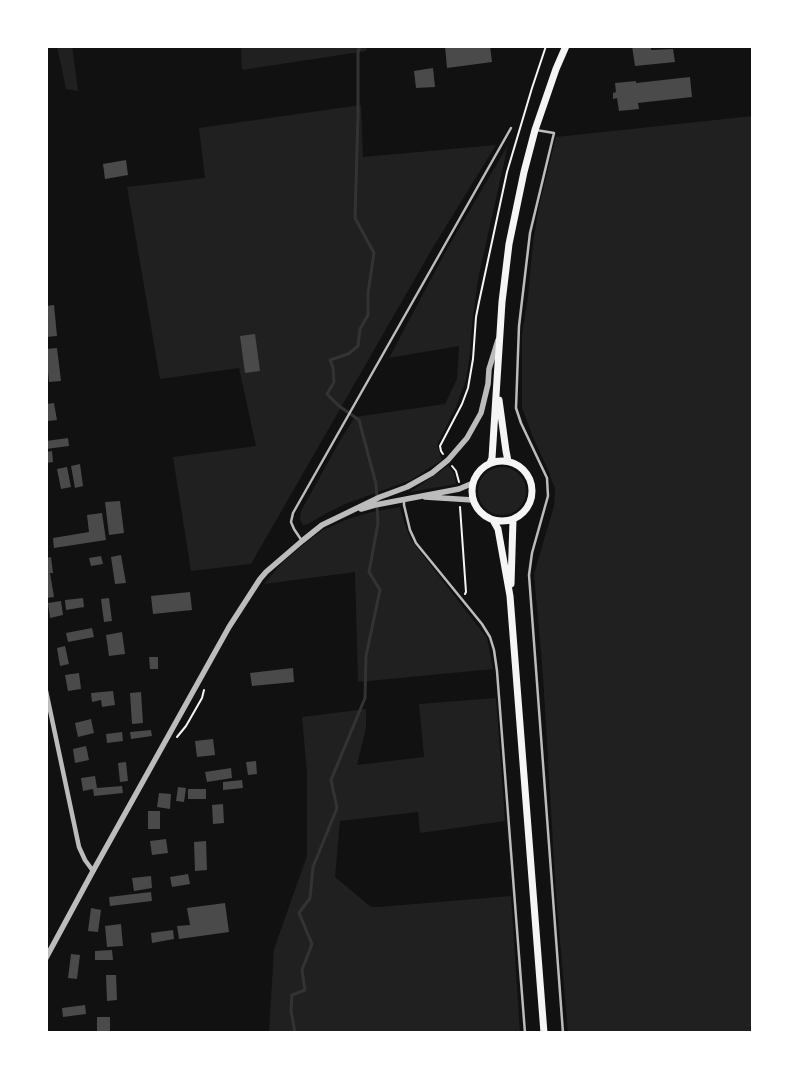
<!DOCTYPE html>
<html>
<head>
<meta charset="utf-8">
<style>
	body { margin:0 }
	#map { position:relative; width:799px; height:1079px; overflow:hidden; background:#111; font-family:Figtree,sans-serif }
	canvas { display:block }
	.frame { position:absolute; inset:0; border:48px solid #fff; pointer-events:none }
</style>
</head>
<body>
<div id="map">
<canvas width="799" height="1079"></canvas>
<div class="frame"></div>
</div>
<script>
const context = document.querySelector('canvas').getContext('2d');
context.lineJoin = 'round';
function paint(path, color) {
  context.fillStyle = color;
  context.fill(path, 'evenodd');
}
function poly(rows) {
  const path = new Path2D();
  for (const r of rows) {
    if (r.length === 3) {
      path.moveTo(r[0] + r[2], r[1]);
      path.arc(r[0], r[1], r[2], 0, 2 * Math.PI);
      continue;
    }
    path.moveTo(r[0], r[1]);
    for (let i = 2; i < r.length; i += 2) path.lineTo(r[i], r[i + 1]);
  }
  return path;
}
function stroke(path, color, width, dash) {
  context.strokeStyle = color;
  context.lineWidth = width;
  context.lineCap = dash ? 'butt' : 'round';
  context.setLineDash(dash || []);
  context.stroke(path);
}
paint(poly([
	[57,46,72,46,78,91,66,89],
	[241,46,368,46,366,51,242,70],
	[361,105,363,157,496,145,432,249,251,564,191,571,173,457,256,446,239,368,160,379,127,187,205,178,199,128],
	[753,116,753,1033,568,1033,556,894,543,675,534,574,554,506,555,489,548,470,533,437,522,408,522,335,528,296,533,243,539,206,556,137],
	[508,145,478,279,472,324,470,353,466,380,456,407,437,445,442,460,411,480,345,504,325,514,308,524,303,525,300,519,301,511,342,437,355,417,445,404,457,379,459,346,389,358,447,249],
	[448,466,454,473,456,484,410,492],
	[502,491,24],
	[400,507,404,522,411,540,487,638,493,669,358,682,355,572,264,584,282,563,303,545,323,530,348,519,372,512],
	[496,698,505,821,420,833,418,812,340,821,335,877,371,907,378,907,511,896,520,1033,269,1033,274,949,307,856,307,773,302,717,366,709,366,728,357,765,424,757,419,704]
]), '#202020');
stroke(poly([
	[360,46,358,52,358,115,355,218,374,253,368,293,368,315,360,329,358,346,348,354,330,360,333,367,334,382,327,394,339,406,359,420,376,484,377,499],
	[295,1033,291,1011,292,995,305,990,302,970,312,944,299,913,310,898,313,867,337,808,331,780,365,698,366,656,380,590,369,572,378,523,377,506]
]), '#333', 3);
paint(poly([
	[445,46,490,46,492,62,447,68],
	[632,46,651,46,651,50,673,49,675,62,635,66],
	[433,68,435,87,416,88,414,71],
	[690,77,692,97,638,103,639,109,619,111,617,98,613,99,613,93,616,92,615,83,636,81,636,83],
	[126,160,128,175,105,179,103,164],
	[54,305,57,336,46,337,46,306],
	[255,334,260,371,245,373,240,336],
	[57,348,61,381,49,382,46,349],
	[54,403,57,420,48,421,46,404],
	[68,438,69,446,46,449,46,441],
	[52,451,53,462,46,463,46,452],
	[80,464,83,486,75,488,71,466],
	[67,467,71,487,61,489,57,469],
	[120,501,124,533,109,535,105,502],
	[102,513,106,540,54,548,53,538,89,532,87,515],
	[121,555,126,583,115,584,111,557],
	[101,556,103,564,91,566,89,558],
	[51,557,53,573,50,573,54,597,46,598,46,558],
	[190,592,192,610,153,614,151,596],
	[83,598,84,607,66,610,65,600],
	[109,598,112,621,104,622,101,599],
	[61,601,63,615,50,618,48,603],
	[92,628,94,637,68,642,66,633],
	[122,632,125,654,109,656,106,635],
	[65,646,69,664,60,666,57,648],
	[149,657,158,657,158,669,150,669],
	[293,668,294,682,252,686,250,673],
	[79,673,81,689,68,691,65,675],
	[113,691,115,705,102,707,101,700,92,702,91,693],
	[141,692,143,723,132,724,130,693],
	[91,719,94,733,78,737,75,723],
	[151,730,152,736,131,739,130,732],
	[122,732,123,741,107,743,106,734],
	[213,739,215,755,197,757,195,741],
	[86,746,89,760,75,763,73,749],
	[256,761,257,774,248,775,246,762],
	[126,762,128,781,120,782,118,763],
	[231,768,232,778,207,782,205,772],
	[95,776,97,788,122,786,123,793,94,796,93,789,83,791,81,778],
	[242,780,243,788,223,790,223,782],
	[178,787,186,788,184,802,176,801],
	[188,789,206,789,206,799,188,799],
	[159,793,171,794,170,809,157,807],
	[223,804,224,823,213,824,212,805],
	[148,811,160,811,160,829,148,829],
	[166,839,168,853,152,855,150,841],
	[206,841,207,870,195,871,194,842],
	[188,874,190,884,172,887,170,877],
	[151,876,152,888,134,891,132,878],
	[151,892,152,901,110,906,109,897],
	[225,903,229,932,179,939,177,926,190,925,187,908],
	[91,908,101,910,98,932,88,931],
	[121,924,123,946,107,947,105,926],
	[173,930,174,939,152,943,151,933],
	[112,950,113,960,95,960,95,951],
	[71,954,80,955,77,979,68,978],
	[106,975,116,975,117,1000,107,1001],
	[85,1005,86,1014,63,1017,62,1008],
	[97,1017,110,1017,110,1033,97,1033]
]), '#4a4a4a');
stroke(poly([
	[443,454,441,451,440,446,462,404,468,388,473,359,476,317,479,302,507,172,532,88,546,46],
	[452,466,456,471,459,482],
	[460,507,466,592,465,594],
	[177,737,186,726,202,698,204,690]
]), '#f5f5f5', 2);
stroke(poly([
	[536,130,554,133,530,233,519,326,516,408,521,423,538,459,547,478,548,496,532,553,529,575,563,1033],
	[404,500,404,505,410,530,416,543,482,624,490,637,494,650,497,671,525,1033],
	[302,541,294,529,291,522,293,513,511,128]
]), '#bcbcbc', 2.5);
stroke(poly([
	[46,691,79,847,85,860,93,871]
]), '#bcbcbc', 4.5);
stroke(poly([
	[425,497,473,500],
	[361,509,375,505,459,489,473,483],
	[46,958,93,871,229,627,260,579,266,572,302,541,322,525,380,497,407,487,432,473,448,460,467,438,481,413,488,384,489,369,498,340]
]), '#bcbcbc', 5.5);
stroke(poly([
	[499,400,506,451,508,461],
	[502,491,30],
	[490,463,492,458,502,302,509,244,524,172,535,130,556,69,566,46],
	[493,520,498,529,510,596,544,1033],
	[511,584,513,520]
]), '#f5f5f5', 7);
</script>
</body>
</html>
